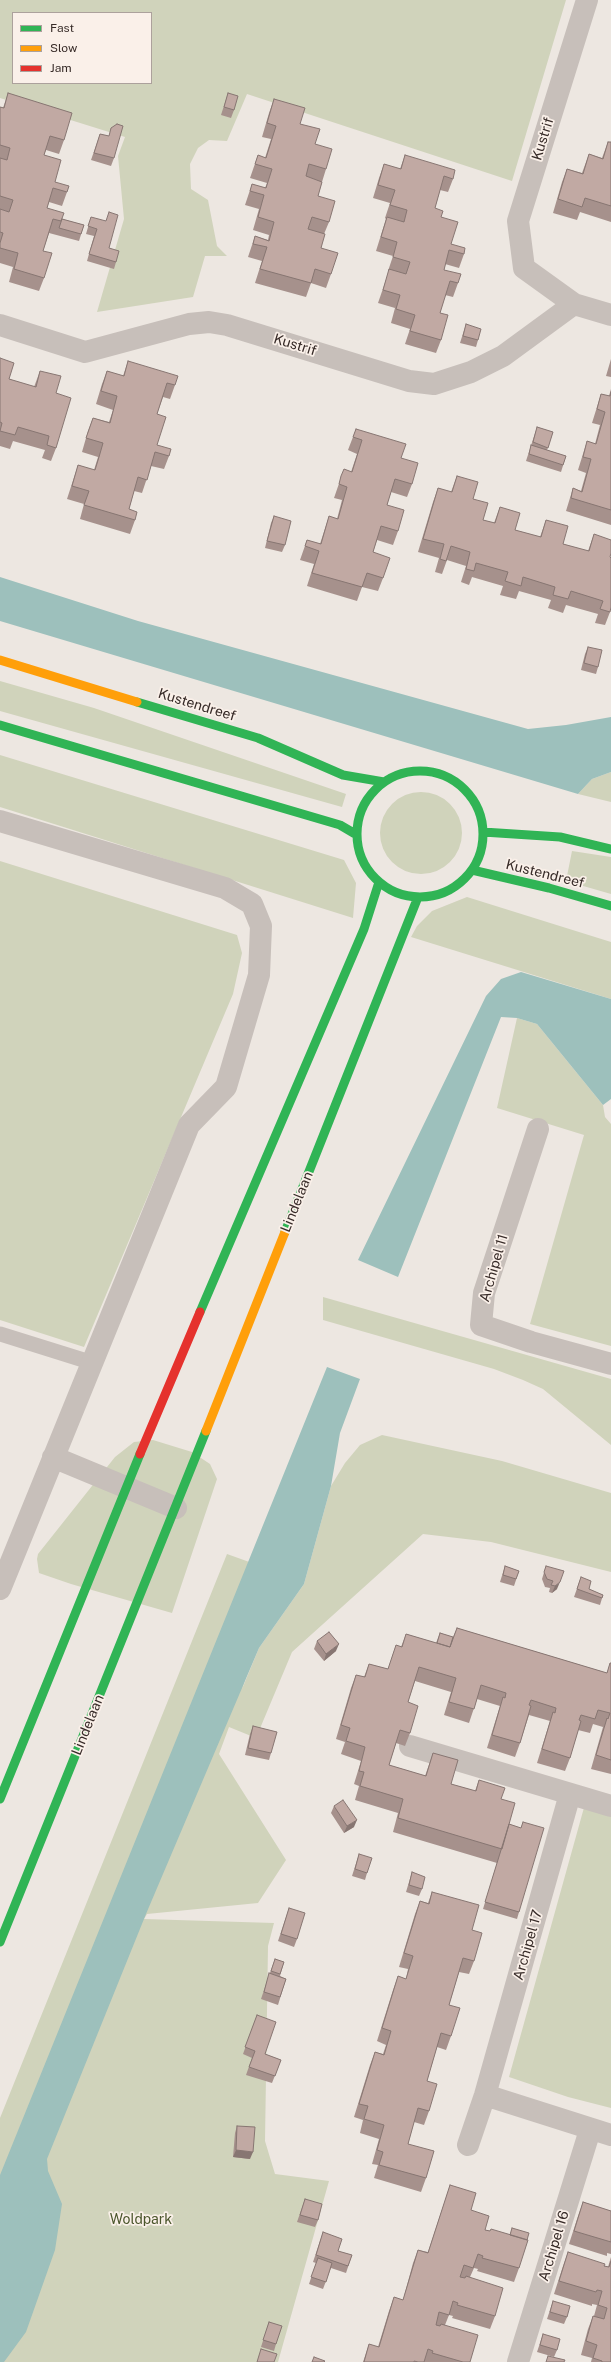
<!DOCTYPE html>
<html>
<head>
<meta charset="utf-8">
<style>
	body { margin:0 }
	#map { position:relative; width:611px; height:2362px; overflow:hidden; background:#ede7e1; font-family:"Public Sans",sans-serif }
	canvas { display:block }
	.legend { position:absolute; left:12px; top:12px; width:140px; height:72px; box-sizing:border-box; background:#faf0e9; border:1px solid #aca19c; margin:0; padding:5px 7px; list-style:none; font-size:12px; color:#372b28 }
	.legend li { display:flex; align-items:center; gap:8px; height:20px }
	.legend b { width:20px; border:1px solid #aca19c }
</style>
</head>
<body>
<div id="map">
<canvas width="611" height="2362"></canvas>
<ul class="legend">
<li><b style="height:5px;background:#30b455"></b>Fast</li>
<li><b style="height:5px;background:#ff9f0a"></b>Slow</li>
<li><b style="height:5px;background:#e5322d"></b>Jam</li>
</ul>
</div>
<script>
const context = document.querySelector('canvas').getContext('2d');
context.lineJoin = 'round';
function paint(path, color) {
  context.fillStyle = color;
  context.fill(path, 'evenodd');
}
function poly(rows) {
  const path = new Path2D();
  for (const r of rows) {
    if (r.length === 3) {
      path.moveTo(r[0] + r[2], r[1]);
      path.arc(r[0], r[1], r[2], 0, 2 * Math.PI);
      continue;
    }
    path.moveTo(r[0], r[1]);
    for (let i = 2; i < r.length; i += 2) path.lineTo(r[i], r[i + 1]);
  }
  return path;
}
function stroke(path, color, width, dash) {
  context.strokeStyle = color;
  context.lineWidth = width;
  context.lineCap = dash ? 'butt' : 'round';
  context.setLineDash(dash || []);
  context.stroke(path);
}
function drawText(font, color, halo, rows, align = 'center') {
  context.font = font + ' "Public Sans",sans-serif';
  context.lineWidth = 3.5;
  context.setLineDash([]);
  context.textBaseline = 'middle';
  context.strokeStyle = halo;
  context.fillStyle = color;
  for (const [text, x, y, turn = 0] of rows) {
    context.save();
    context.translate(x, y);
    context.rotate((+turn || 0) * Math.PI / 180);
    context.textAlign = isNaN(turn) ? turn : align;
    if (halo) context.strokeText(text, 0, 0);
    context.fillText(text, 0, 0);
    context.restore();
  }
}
paint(poly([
	[0,0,566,0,512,181,247,94,227,141,209,140,198,148,190,164,191,189,208,200,217,246,227,256,205,256,193,297,97,312,124,219,118,156,125,137,0,98],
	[13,13,151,13,151,83,13,83],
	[0,681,94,708,346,794,342,807,0,711],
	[0,755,344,860,356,883,353,918,0,807],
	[611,772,611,802,578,794,592,779],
	[421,833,41],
	[572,851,611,857,611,894,566,881],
	[0,861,237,935,242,953,233,994,84,1347,0,1320],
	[467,897,611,942,611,999,411,937,417,926,432,911],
	[517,1018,537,1024,603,1105,605,1117,611,1124,611,1346,530,1324,584,1135,497,1108],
	[323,1297,611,1379,611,1445,543,1389,523,1380,494,1369,323,1320],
	[382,1435,502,1461,611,1493,611,1572,491,1542,423,1534,292,1652,256,1738,229,1727,219,1754,286,1860,258,1903,147,1914,144,1919,274,1923,268,1946,265,2141,275,2174,329,2181,278,2362,0,2362,0,2118,227,1554,280,1573,242,1689,259,1648,304,1584,331,1486,345,1463,360,1445],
	[153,1440,192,1452,210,1464,217,1479,172,1613,71,1584,39,1573,37,1559,38,1554,115,1457,134,1442],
	[585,1804,611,1812,611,2108,568,2097,509,2077]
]), '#d0d3bb');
paint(poly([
	[0,577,138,621,528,729,566,725,611,717,611,772,592,779,578,794,0,621],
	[521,972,611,999,611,1099,603,1105,537,1024,517,1018,501,1017,398,1277,358,1260,486,996,501,979],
	[327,1367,360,1379,340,1433,331,1486,304,1584,259,1648,146,1914,47,2159,48,2171,62,2204,55,2250,26,2332,4,2362,0,2362,0,2175]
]), '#9dc0bc');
stroke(poly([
	[0,1334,93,1363]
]), '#c7bfba', 15);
stroke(poly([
	[574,304,524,268,518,221,587,0],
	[0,325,85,352,189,324,209,322,227,325,409,381,434,384,471,372,503,356,574,304,611,315],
	[0,821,225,888,252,904,261,926,259,975,226,1087,189,1125,0,1589],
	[538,1129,484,1293,481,1325,531,1342,611,1364],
	[53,1457,176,1508],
	[410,1746,611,1806],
	[485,2095,611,2135],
	[468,2145,485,2095,570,1794],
	[518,2362,590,2130]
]), '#c7bfba', 22);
stroke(poly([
	[137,702,258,738,343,775,384,782],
	[0,725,340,825,357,835],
	[420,834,63],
	[483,832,560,837,611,849],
	[472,870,549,888,611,906],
	[285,1232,418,897],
	[200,1312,364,929,379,882],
	[0,1799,140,1454],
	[0,1942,206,1431]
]), '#30b455', 9);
stroke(poly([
	[0,660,137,702],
	[206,1431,285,1232]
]), '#ff9f0a', 9);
stroke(poly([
	[140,1454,200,1312]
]), '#e5322d', 9);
paint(poly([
	[8,93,64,140,59,154,46,150,44,155,55,182,67,192,62,206,49,202,47,208,62,219,84,225,79,241,49,233,43,251,44,278,39,291,9,282,13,267,0,263,0,107,3,108],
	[228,93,234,110,231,118,221,115],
	[274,99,300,124,315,144,326,169,322,182,318,196,329,222,324,234,321,248,331,274,326,288,311,283,306,297,255,283,262,261,248,257,255,236,268,240,269,235,253,230,259,209,245,205,252,184,265,188,267,183,250,178,258,155,265,158,271,139,262,137,269,113],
	[100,134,108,136,114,158,111,166,91,160],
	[608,142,611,142,611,222,580,212,577,220,553,213,562,182,567,169,582,173,589,154,602,158],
	[405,155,453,179,448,192,440,190,435,208,441,217,451,244,464,254,459,268,445,264,444,270,458,283,453,297,445,295,440,313,441,340,436,353,405,344,410,329,391,323,395,308,378,303,389,271,388,271,393,256,376,251,386,219,385,218,390,203,373,198,379,178,384,164,400,169],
	[91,217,116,262,114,269,87,261,94,236,86,234],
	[466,324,478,340,476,347,460,343],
	[0,358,9,379,34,387,40,371,56,393,56,448,51,461,42,458,45,450,13,441,10,449,0,446],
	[611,359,611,377,606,376],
	[128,361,175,385,170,399,163,397,157,414,157,445,169,456,164,469,151,466,142,493,134,491,129,509,135,520,130,534,80,519,84,504,67,499,78,465,94,470,98,457,82,452,88,431,93,418,109,422,113,410,96,404,102,384,107,371,123,376],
	[611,389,611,525,566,511,573,488,581,491,586,473,578,470,587,441,595,444,600,425,592,423,601,394,609,396],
	[537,427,553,432,547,450,566,456,561,472,526,461],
	[356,429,401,458,412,484,407,497,391,492,387,505,398,531,393,545,377,540,373,552,383,578,378,591,362,587,357,601,307,586,314,564,300,560,307,540,320,544,329,516,337,519,342,500,334,498,344,469,351,472,357,454,348,450],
	[457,476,473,499,483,520,494,523,500,507,515,530,540,537,546,520,563,544,588,551,594,534,610,557,610,612,605,625,595,623,598,614,566,605,563,613,548,608,551,600,519,591,516,599,500,595,503,586,472,577,469,585,461,582,466,566,447,560,442,574,435,572,439,558,418,552,433,502,438,488,451,492],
	[274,516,285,545,282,552,265,548,271,523],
	[588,647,598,667,596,674,581,670,585,654],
	[505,1566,519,1571,514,1586,500,1582],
	[546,1566,557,1589,552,1593,549,1592,550,1588,545,1587,542,1579],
	[581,1577,589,1589,603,1595,600,1605,574,1597],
	[457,1628,607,1673,610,1663,611,1663,611,1774,591,1769,603,1727,593,1724,590,1733,578,1730,570,1758,565,1771,537,1763,550,1721,529,1715,520,1743,515,1757,487,1748,500,1706,477,1699,469,1723,444,1715,451,1692,415,1681,408,1702,410,1733,405,1746,396,1743,389,1765,425,1776,433,1753,451,1784,475,1791,479,1780,501,1799,509,1824,521,1828,523,1822,519,1912,517,1919,483,1909,497,1863,393,1832,398,1813,355,1800,359,1786,354,1784,361,1761,341,1754,345,1742,336,1739,351,1688,356,1675,364,1677,369,1664,388,1669,396,1645,401,1647,406,1634,436,1643,440,1633,453,1637],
	[317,1641,336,1651,324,1661,314,1649],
	[253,1726,271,1753,269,1760,245,1755,250,1734],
	[334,1806,354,1827,344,1833,331,1813],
	[359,1854,367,1873,365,1880,352,1876],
	[412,1872,422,1889,419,1896,406,1892],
	[432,1892,472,1930,474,1961,469,1974,459,1972,449,2005,451,2036,446,2050,437,2047,427,2081,429,2111,424,2125,414,2122,408,2144,426,2178,421,2192,374,2178,378,2165,372,2164,379,2139,360,2133,363,2120,354,2117,370,2065,375,2052,383,2054,386,2045,377,2041,393,1990,398,1976,406,1979,408,1969,399,1967,415,1914,420,1901,428,1903],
	[289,1908,297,1939,294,1947,278,1941],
	[275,1959,284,1962,280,1976,286,1979,278,2005,261,1999,267,1981],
	[257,2015,265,2054,281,2060,272,2083,246,2075,252,2058,243,2054],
	[237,2126,250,2159,233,2157,235,2133],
	[450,2185,471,2210,485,2230,510,2235,512,2228,519,2268,514,2282,477,2271,478,2269,474,2268,470,2277,495,2316,490,2329,452,2318,453,2316,449,2315,445,2325,470,2362,363,2362,369,2344,378,2347,389,2311,394,2297,403,2300,413,2263,418,2250,428,2252],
	[305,2199,318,2220,315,2227,297,2222],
	[583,2202,611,2211,611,2254,607,2253,607,2256,569,2244,578,2216],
	[323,2232,338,2251,352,2255,346,2273,331,2268,323,2289,309,2284,316,2263,313,2262],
	[568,2252,608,2267,611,2257,611,2362,591,2362,592,2358,581,2355,588,2329,593,2316,594,2316,597,2305,592,2304,592,2306,554,2294,563,2266],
	[553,2301,567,2317,564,2324,547,2319],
	[269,2322,276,2344,274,2351,261,2347],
	[543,2334,557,2350,554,2357,537,2352]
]), '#a6918c');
paint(poly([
	[560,1582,557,1589,552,1593,555,1586],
	[339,1644,336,1651,324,1661,326,1654],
	[357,1820,354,1827,344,1833,347,1826],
	[236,2150,253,2152,250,2159,233,2157]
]), '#877672');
const building = poly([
	[8,93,72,113,64,140,50,136,44,155,61,160,55,182,69,186,67,192,53,188,47,208,64,213,61,221,53,219,43,251,52,253,44,278,14,269,18,253,0,248,0,243,3,233,0,232,0,209,9,212,13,200,0,196,0,158,7,160,10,148,0,145,0,107,4,108,8,93],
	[228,93,238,96,234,110,224,107,228,93],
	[274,99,305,108,300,124,320,129,315,144,332,149,326,169,309,164,306,176,322,182,318,196,335,201,329,222,312,217,308,229,325,234,321,248,338,253,331,274,315,269,311,283,260,269,267,247,253,244,255,236,269,241,274,222,258,217,264,195,250,191,252,184,266,188,272,169,255,164,258,155,266,158,276,126,267,123,274,99],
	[117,124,123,126,114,158,94,153,100,134,109,136,111,128,117,124],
	[608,142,611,142,611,206,585,198,582,207,558,199,567,169,583,174,589,154,603,159,608,142],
	[405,155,455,170,453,179,444,176,435,208,443,211,441,217,458,222,451,244,465,248,464,254,449,250,444,270,461,274,458,283,450,281,440,313,448,315,441,340,410,331,415,315,396,309,400,295,383,290,389,269,406,274,410,262,393,257,397,242,381,237,387,217,404,222,407,210,390,205,395,190,378,185,384,164,401,169,405,155],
	[109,212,118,215,109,248,119,251,116,262,89,254,97,229,88,226,91,217,106,221,109,212],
	[62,219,84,225,81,234,59,228,62,219],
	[466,324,481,329,478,340,463,336,466,324],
	[0,358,14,363,9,379,36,387,40,371,61,376,56,393,71,398,56,448,47,445,49,436,18,427,15,435,0,431,2,423,0,422,0,358],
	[128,361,178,376,175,385,167,383,157,414,166,417,157,445,171,449,169,456,155,452,147,480,138,477,129,509,137,512,135,520,84,505,89,491,72,486,78,465,95,470,99,457,103,443,86,438,93,418,110,423,117,396,101,391,107,371,124,376,128,361],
	[611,392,611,510,571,498,573,488,582,492,591,459,583,457,587,441,596,444,605,412,597,409,601,394,610,396,611,392],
	[537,427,553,432,548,448,533,442,537,427],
	[356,429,406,444,401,458,418,463,412,484,395,479,387,505,404,510,398,531,381,526,373,552,390,558,383,578,367,573,362,587,312,573,319,551,305,546,307,540,321,544,329,516,338,519,347,487,339,484,341,476,344,469,352,472,362,440,353,437,356,429],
	[531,445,566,456,563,465,529,454,531,445],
	[457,476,478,482,473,499,488,503,483,520,495,523,500,507,520,513,515,530,541,537,546,520,568,526,563,544,589,551,594,534,611,540,611,553,610,557,611,558,611,607,610,612,600,609,603,601,571,591,568,599,553,595,555,587,523,577,521,586,505,581,508,572,476,563,474,571,466,569,470,552,451,546,446,561,440,559,444,544,423,539,438,488,452,492,457,476],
	[274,516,291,521,285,545,267,541,274,516],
	[588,647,602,650,598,667,584,663,588,647],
	[505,1566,519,1571,516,1579,503,1575,505,1566],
	[546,1566,564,1571,560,1582,555,1586,551,1585,553,1581,547,1579,544,1572,546,1566],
	[581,1577,591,1581,589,1589,603,1595,602,1598,577,1589,581,1577],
	[457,1628,607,1673,610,1663,611,1663,611,1760,596,1755,607,1718,608,1719,610,1713,598,1710,595,1719,581,1715,579,1720,581,1721,570,1758,542,1749,553,1712,555,1713,556,1708,531,1700,529,1705,531,1706,520,1743,492,1735,503,1697,505,1698,506,1693,481,1685,474,1709,449,1702,456,1678,419,1667,408,1702,418,1706,410,1733,400,1730,389,1765,426,1776,433,1753,458,1760,451,1784,476,1791,479,1780,505,1788,501,1799,515,1803,502,1849,398,1818,403,1799,360,1786,364,1772,359,1771,365,1747,346,1741,350,1728,341,1725,356,1675,365,1677,369,1664,388,1669,396,1645,402,1647,406,1634,450,1647,457,1628],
	[329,1632,339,1644,326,1654,317,1641,329,1632],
	[440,1633,453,1637,450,1647,437,1643,440,1633],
	[253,1726,277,1732,271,1753,248,1748,253,1726],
	[343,1800,357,1820,347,1826,334,1806,343,1800],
	[523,1822,544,1828,519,1912,485,1902,509,1824,521,1828,523,1822],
	[359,1854,372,1858,367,1873,355,1869,359,1854],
	[412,1872,425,1877,422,1889,409,1885,412,1872],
	[432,1892,479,1905,472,1930,482,1933,474,1961,463,1958,449,2005,460,2008,451,2036,441,2033,427,2081,437,2084,429,2111,418,2108,408,2144,434,2151,426,2178,379,2165,383,2152,377,2150,384,2125,364,2119,368,2106,359,2104,375,2052,384,2055,391,2031,382,2028,398,1976,406,1979,413,1956,404,1953,420,1901,429,1904,432,1892],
	[289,1908,305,1913,297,1939,281,1934,289,1908],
	[275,1959,284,1962,280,1974,271,1971,275,1959],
	[269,1973,286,1979,280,1997,264,1992,269,1973],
	[257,2015,276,2022,265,2054,281,2060,275,2076,249,2067,255,2051,245,2047,257,2015],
	[237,2126,255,2127,253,2152,236,2150,237,2126],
	[450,2185,476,2193,471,2210,489,2216,485,2230,490,2231,491,2229,528,2240,519,2268,482,2258,483,2256,478,2254,473,2268,464,2265,460,2277,465,2278,466,2276,503,2288,495,2316,457,2305,458,2303,453,2301,449,2315,439,2312,436,2325,440,2326,441,2324,478,2335,470,2362,463,2362,432,2353,433,2351,428,2349,424,2362,418,2362,414,2361,414,2362,364,2362,369,2344,379,2347,394,2297,403,2300,418,2250,428,2253,450,2185],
	[305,2199,322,2204,318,2220,300,2215,305,2199],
	[583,2202,611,2211,611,2242,574,2231,583,2202],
	[512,2228,529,2233,527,2240,510,2235,512,2228],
	[323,2232,342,2239,338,2251,352,2255,348,2266,316,2255,323,2232],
	[568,2252,605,2264,604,2266,609,2267,611,2261,611,2362,602,2362,602,2361,593,2358,597,2345,586,2341,593,2316,604,2319,607,2308,598,2305,602,2291,597,2290,596,2292,559,2281,568,2252],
	[318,2258,332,2263,326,2282,311,2277,318,2258],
	[553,2301,570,2306,567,2317,550,2312,553,2301],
	[269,2322,282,2326,276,2344,263,2340,269,2322],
	[543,2334,560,2339,557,2350,540,2345,543,2334],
	[261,2349,277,2354,274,2362,257,2362,261,2349],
	[548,2356,565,2360,564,2362,546,2362,548,2356],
	[314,2357,325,2361,324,2362,312,2362,314,2357]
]);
paint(building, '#c1a9a3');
stroke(building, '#877672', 1);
drawText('14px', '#372b28', '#faf0e9', [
	["Kustrif",543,139,-73],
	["Kustrif",295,345,17],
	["Kustendreef",197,705,17],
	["Kustendreef",545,874,14],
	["Lindelaan",297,1202,-68],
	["Archipel 11",494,1268,-74],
	["Lindelaan",88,1725,-68],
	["Archipel 17",528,1945,-74],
	["Archipel 16",554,2246,-73]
]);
drawText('14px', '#4b562c', '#faf0e9', [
	["Woldpark",141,2220]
]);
</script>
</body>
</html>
